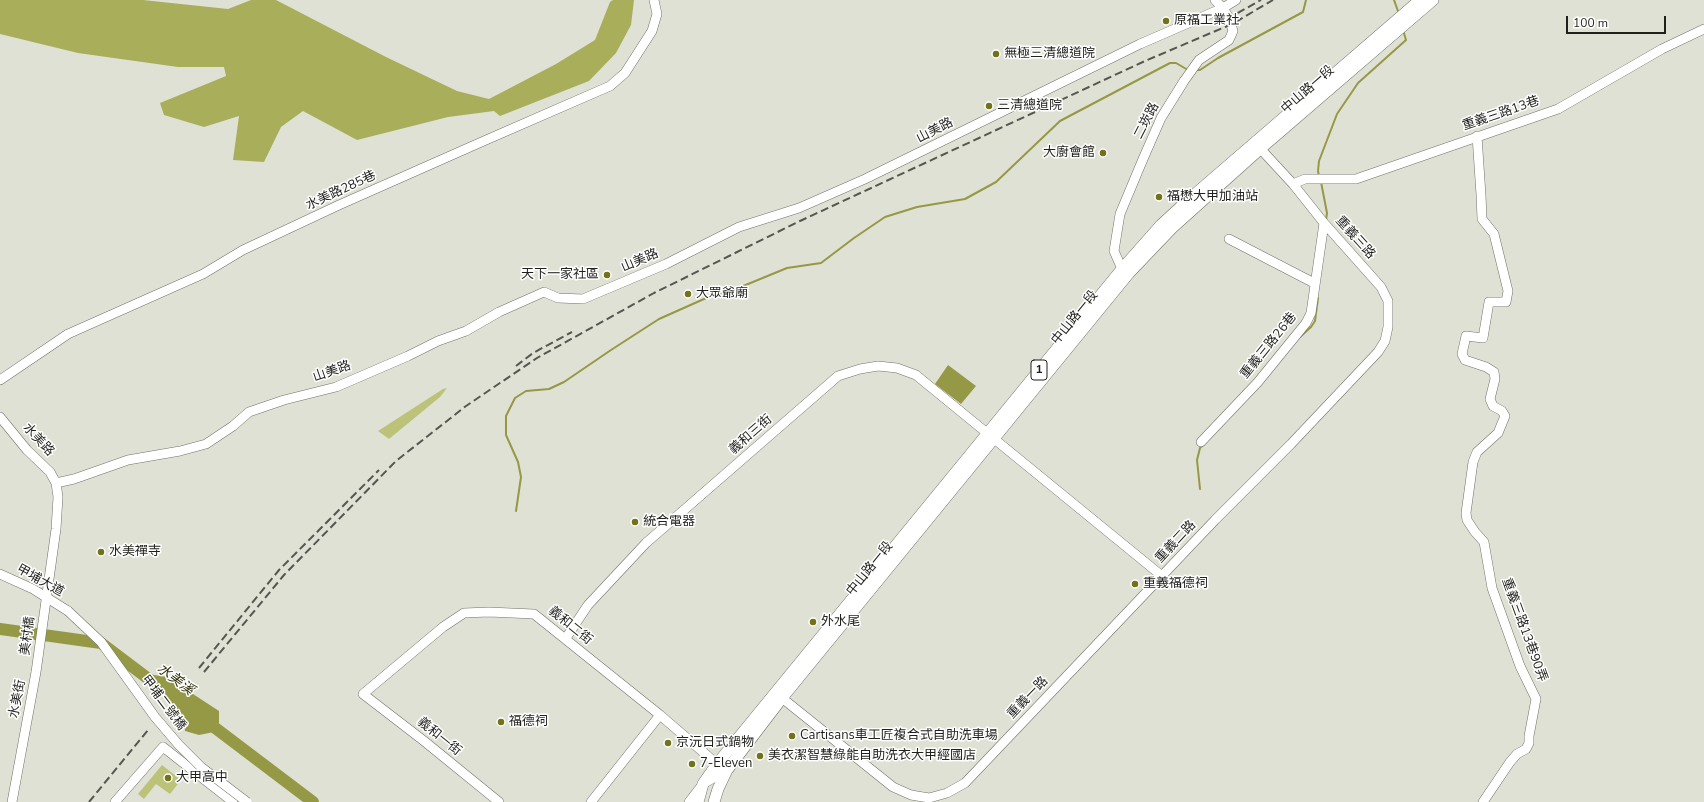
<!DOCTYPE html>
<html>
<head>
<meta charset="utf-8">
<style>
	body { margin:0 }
	#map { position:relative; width:1704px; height:802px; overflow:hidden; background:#e0e1d5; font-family:"Nunito Sans",sans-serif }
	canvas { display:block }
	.scale { position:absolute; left:1566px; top:16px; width:100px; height:18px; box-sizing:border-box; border:2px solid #1f1f1b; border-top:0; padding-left:5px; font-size:12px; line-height:14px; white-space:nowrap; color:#1f1f1b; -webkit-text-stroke:3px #fff; paint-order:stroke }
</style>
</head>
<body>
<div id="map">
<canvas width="1704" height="802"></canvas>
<div class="scale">100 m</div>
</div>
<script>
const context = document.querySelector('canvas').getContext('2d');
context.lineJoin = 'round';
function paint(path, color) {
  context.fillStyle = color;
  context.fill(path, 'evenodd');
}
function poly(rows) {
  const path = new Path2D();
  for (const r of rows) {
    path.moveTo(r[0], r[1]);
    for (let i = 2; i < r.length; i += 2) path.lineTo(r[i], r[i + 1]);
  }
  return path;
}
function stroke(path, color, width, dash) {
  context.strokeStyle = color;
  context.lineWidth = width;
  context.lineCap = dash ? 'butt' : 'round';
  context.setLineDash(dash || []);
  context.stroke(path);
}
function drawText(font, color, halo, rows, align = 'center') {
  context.font = font + ' "Nunito Sans","Noto Sans TC",sans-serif';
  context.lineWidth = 3;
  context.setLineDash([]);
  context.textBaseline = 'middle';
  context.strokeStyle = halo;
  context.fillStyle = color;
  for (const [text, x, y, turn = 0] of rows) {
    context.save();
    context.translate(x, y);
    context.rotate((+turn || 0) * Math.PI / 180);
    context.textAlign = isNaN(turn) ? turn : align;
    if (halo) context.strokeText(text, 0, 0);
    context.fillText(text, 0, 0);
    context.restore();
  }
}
paint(poly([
	[447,388,440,397,389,439,378,431,443,389],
	[162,765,181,780,170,794,156,784,144,799,138,794]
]), '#bdc279');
paint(poly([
	[0,0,143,0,228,9,251,0,276,0,386,57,457,91,489,99,556,64,595,40,610,2,613,0,634,0,631,25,616,53,589,81,500,116,494,111,448,117,357,140,303,111,281,127,264,162,233,160,239,116,204,127,164,115,160,103,226,76,224,67,178,67,78,53,0,34]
]), '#a9ae5a');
paint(poly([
	[948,365,976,386,961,404,935,384],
	[141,673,167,677,219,711,219,731,199,735,185,731,183,715,151,684]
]), '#959945');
stroke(poly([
	[1394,0,1399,14],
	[1196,70,1200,70,1218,58,1303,12,1306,0],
	[1319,176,1318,171,1319,161,1337,114,1358,83,1406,40,1403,30],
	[1321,182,1327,213,1326,220],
	[1300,337,1311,327,1315,321,1318,298],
	[1200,489,1197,460,1200,448,1203,445],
	[516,511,521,477,518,462,506,435,506,416,515,398,526,391,549,389,564,382,611,350,659,319,713,295,731,291,787,268,821,263,854,238,885,217,917,207,965,199,996,182,1060,121,1170,63,1176,63,1188,70]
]), '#959945', 2);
stroke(poly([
	[0,629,101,643,154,683],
	[206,721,313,802]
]), '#959945', 12);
const minor = poly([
	[1477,136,1481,195,1482,219,1494,234,1508,291,1506,302,1489,302,1483,338,1466,336,1462,354,1465,360,1486,367,1494,372,1495,379,1490,399,1493,406,1502,411,1505,416,1498,433,1477,452,1473,462,1466,513,1467,520,1475,532,1484,542,1492,588,1520,666,1536,699,1529,736,1529,743,1526,749,1517,754,1510,762,1483,802],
	[1293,184,1305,179,1356,179,1558,109,1662,49,1704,29],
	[1229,239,1314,283],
	[1128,272,1122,269,1114,251,1120,214,1143,159,1161,118,1184,81,1199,60,1229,40,1233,31,1229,18,1223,8,1215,0],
	[0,380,68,334,203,274,243,250,339,205,486,140,610,86,625,73,652,31,657,14,654,0],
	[0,417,27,450,50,472,56,483,58,497,56,529,36,672,12,802],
	[1201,442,1258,382,1306,323,1311,313,1324,223],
	[56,483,74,479,128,460,180,451,206,444,233,426,249,412,284,400,336,387,408,356,438,341,466,331,499,312,544,292,558,298,583,299,666,264,739,227,799,208,865,179,1140,44,1223,8,1236,0],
	[0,574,33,589,68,611],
	[566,638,588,605,646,543,838,376,860,369,878,366,897,368,916,375,1162,576],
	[782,698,893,787,911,795,929,798,947,793,965,783,1215,520,1291,444,1378,352,1385,341,1388,327,1388,301,1381,287,1324,223,1293,184,1256,144],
	[115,802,163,747,233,802],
	[499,802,424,741,363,694,443,627,464,613,489,612,534,614,660,715,717,764,727,770,703,784,689,802],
	[591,802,660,715]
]);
const major = poly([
	[698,802,703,784,717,764,1122,269,1161,225,1186,202,1420,0],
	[714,802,718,789,727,770,782,698,1129,273,1172,228,1260,149,1433,0]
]);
stroke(minor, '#717268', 10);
stroke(major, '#717268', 12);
stroke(minor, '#fff', 9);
stroke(major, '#fff', 11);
stroke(poly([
	[1227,19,1261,0],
	[516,366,533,353,572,332],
	[199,668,279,570,379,470],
	[204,672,284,575,396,461,466,406,537,358,654,293,800,221,1145,61,1232,24,1273,0],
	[89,802,148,730]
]), '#565650', 2, [8, 4]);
const minorBridge = poly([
	[68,611,101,642,155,717,178,744,201,767,247,802]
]);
stroke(minorBridge, '#717268', 10, []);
stroke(minorBridge, '#fff', 9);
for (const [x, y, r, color] of [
	[1166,21,4,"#707319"],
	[996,54,4,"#707319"],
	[989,106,4,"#707319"],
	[1103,153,4,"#707319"],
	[1159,197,4,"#707319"],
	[607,275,4,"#707319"],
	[688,294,4,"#707319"],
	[635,522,4,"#707319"],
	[101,552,4,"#707319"],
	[1135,584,4,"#707319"],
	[813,622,4,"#707319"],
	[501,722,4,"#707319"],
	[792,736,4,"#707319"],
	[668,743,4,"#707319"],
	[760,756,4,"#707319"],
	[692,764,4,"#707319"],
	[168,778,4,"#707319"]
]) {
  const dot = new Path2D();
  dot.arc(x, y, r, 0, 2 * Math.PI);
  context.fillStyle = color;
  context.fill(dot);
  stroke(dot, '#fff', 1.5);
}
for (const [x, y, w] of [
	[1039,370,16]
]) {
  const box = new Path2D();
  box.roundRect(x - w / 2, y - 10, w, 20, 3);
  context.fillStyle = '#fff';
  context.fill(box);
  stroke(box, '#1f1f1b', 1);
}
drawText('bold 12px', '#1f1f1b', null, [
	["1",1039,370]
]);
drawText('13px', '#1f1f1b', '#fff', [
	["原福工業社",1174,21],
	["無極三清總道院",1004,54],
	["三清總道院",997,106],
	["大廚會館",1095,153,"right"],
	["福懋大甲加油站",1167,197],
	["天下一家社區",599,275,"right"],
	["大眾爺廟",696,294],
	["統合電器",643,522],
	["水美禪寺",109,552],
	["重義福德祠",1143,584],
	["外水尾",821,622],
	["福德祠",509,722],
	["Cartisans車工匠複合式自助洗車場",800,736],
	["京沅日式鍋物",676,743],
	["美衣潔智慧綠能自助洗衣大甲經國店",768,756],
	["7-Eleven",700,764],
	["大甲高中",176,778]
], 'left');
drawText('13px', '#1f1f1b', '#fff', [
	["中山路一段",1308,90,-41],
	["重義三路13巷",1501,114,-19],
	["二崁路",1147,121,-63],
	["山美路",935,131,-27],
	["水美路285巷",341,191,-25],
	["重義三路",1355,238,48],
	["山美路",640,261,-23],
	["中山路一段",1075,318,-51],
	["重義三路26巷",1269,346,-51],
	["山美路",332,372,-19],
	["義和三街",751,435,-41],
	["水美路",38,440,47],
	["重義二路",1176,542,-47],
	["中山路一段",870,569,-51],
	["甲埔大道",40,581,29],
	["義和二街",570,626,39],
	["重義三路13巷90弄",1524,630,70],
	["美村橋",28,636,-82],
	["重義一路",1028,698,-46],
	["水美街",18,699,-79],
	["甲埔二號橋",163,703,53],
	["義和一街",439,737,39]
]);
drawText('italic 14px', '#2e2f0a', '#fff', [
	["水美溪",175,680,37]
]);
</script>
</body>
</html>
